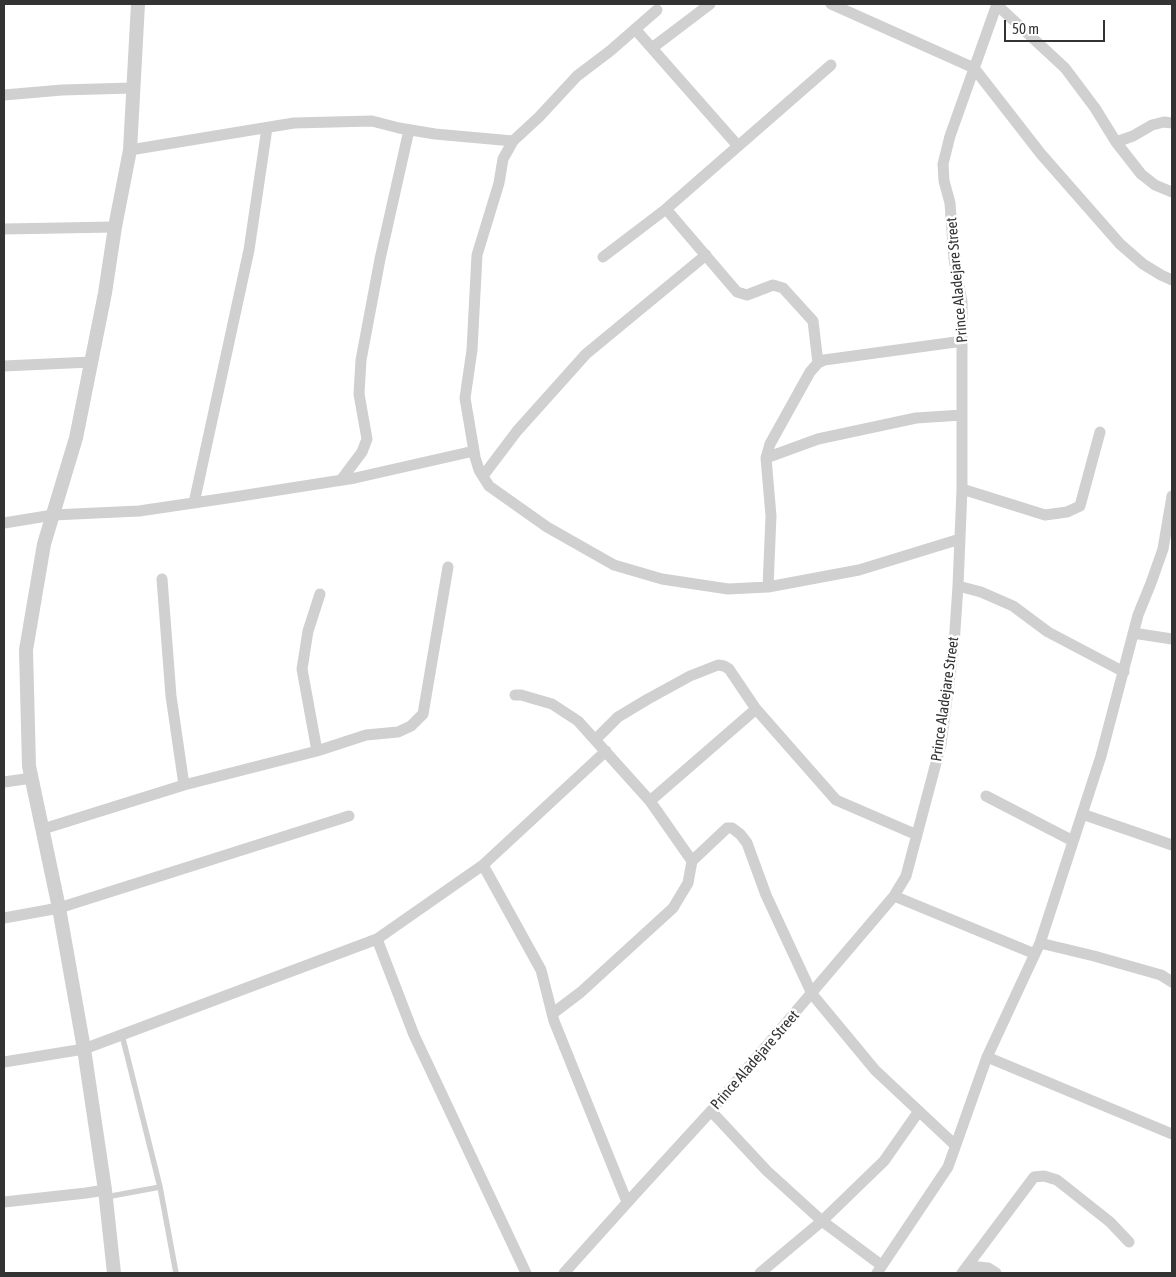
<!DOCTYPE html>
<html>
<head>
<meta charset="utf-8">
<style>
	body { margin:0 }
	#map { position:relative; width:1176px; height:1277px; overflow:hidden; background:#fff; font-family:"Asap Condensed",sans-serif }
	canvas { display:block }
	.frame { position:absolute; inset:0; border:5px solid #333; pointer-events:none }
	.scale { position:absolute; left:1004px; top:20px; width:101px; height:22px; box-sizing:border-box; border:2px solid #333; border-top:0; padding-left:6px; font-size:15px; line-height:18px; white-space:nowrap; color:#333; -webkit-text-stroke:4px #fff; paint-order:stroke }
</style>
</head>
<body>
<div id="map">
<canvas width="1176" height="1277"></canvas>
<div class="frame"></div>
<div class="scale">50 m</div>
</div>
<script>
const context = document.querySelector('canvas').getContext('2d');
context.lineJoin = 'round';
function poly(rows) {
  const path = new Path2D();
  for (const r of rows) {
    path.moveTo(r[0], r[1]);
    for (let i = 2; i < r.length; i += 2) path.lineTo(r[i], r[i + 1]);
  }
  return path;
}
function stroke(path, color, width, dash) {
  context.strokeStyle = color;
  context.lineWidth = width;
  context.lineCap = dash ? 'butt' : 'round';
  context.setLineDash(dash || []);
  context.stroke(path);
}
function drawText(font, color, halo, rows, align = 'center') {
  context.font = font + ' "Asap Condensed",sans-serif';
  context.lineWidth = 5;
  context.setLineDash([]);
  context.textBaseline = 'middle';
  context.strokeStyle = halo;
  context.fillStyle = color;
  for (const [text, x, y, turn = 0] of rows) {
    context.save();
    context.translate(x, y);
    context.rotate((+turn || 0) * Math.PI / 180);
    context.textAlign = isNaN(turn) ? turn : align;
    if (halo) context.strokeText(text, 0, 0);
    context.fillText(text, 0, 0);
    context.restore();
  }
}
stroke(poly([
	[122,1035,160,1187,176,1273],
	[106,1197,160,1187]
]), '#d0d0d0', 5.5);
stroke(poly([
	[831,4,974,68,1041,154,1120,244,1143,264,1161,275,1172,280],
	[997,5,1065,68,1095,108,1116,142,1141,174,1155,185,1172,192],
	[657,10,610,51,577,76,539,117,513,141,503,159,499,183,477,255,472,350,465,398,475,457,479,470,489,486,547,527,614,565,662,579,728,589,768,587,859,570,960,539],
	[635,29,738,146],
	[652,48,710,4],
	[4,95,62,90,132,88],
	[1116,142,1133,136,1152,125,1164,122,1172,123],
	[130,150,294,123,372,121,399,128,435,134,513,141],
	[666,209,737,292,747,295,773,285,783,288,813,321,818,363],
	[4,229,115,227],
	[603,257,666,209,831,65],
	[4,366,91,362],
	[766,458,818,439,916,418,962,415],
	[483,476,517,431,586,354,706,255],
	[341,480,362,452,367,439,359,394,361,360,380,259,409,130],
	[962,489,1045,515,1067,512,1080,506,1100,432],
	[194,503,249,250,267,128],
	[4,523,53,515,139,511,234,497,355,478,474,451],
	[162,579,171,696,184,785],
	[958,586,981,592,1013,606,1048,632,1124,672],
	[768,587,771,516,766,458,770,444,810,372,818,363,824,360,963,341],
	[1133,633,1172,639],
	[515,695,521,695,552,704,578,721,650,801,692,861,688,883,673,908,581,992,552,1014],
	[595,740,618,717,648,699,690,676,718,665,724,666,729,669,756,709,836,800,917,835],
	[317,751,302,669,308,631,320,594],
	[4,782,32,778],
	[986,796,1073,841],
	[650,801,756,709],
	[1082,814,1172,845],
	[43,829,184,785,317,751,366,735,398,732,411,726,423,714,448,567],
	[692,861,727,828,732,828,740,834,747,843,766,895,812,994,875,1070,955,1145],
	[483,865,541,970,554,1021,627,1202],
	[894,896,1035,954],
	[4,918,59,908,349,816],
	[377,939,414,1035,526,1273],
	[1040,943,1094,956,1161,975,1172,982],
	[987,1057,1172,1134],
	[4,1062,84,1049,377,939,483,865,606,751],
	[711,1111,767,1171,822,1221,881,1265],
	[4,1202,86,1193,105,1190],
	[967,1269,979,1267,988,1268,996,1273],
	[564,1273,635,1194,711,1111,894,896,906,876,941,744,954,645,958,586,962,489,962,302,954,259,950,203,944,181,943,164,950,136,997,4],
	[760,1273,822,1221,884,1161,919,1111],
	[877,1273,948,1167,987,1057,1040,943,1101,756,1138,615,1151,583,1163,549,1172,496],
	[962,1273,1034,1177,1044,1176,1057,1180,1110,1222,1129,1242]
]), '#d0d0d0', 11);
stroke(poly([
	[114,1273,105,1190,84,1049,59,908,29,766,26,650,44,544,76,438,105,293,115,227,130,150,138,4]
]), '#d0d0d0', 14);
drawText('15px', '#333', '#fff', [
	["Prince Aladejare Street",957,280,-95],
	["Prince Aladejare Street",945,699,-82],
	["Prince Aladejare Street",755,1060,-49]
]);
</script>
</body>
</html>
